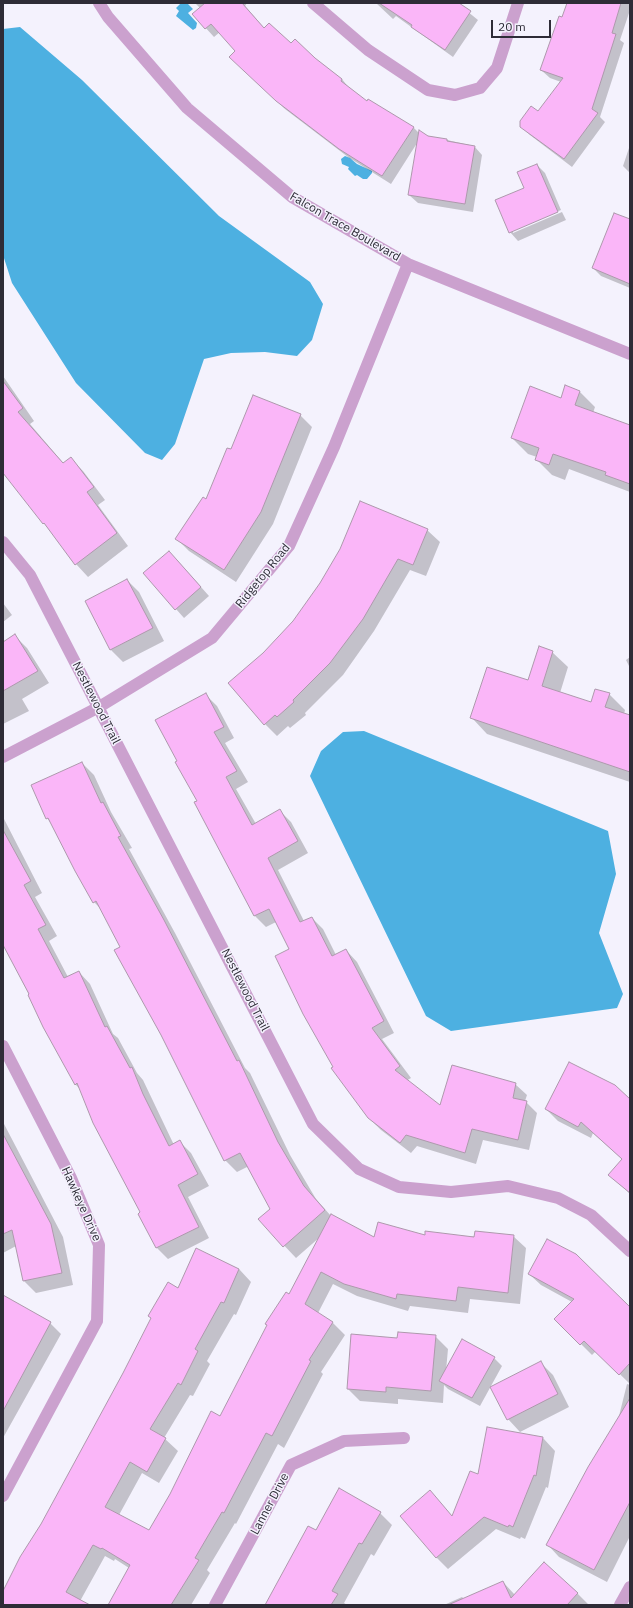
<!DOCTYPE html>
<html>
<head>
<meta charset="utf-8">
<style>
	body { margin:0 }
	#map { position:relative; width:633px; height:1608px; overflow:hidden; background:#f4f2fd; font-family:"IBM Plex Sans",sans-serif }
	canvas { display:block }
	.frame { position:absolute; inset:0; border:4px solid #2e2c37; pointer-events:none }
	.scale { position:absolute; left:491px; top:20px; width:60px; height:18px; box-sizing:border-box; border:2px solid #2e2c37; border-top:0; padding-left:5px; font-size:12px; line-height:14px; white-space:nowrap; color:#2e2c37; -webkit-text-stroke:3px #f4f2fd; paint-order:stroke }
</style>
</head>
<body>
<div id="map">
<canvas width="633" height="1608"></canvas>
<div class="frame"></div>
<div class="scale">20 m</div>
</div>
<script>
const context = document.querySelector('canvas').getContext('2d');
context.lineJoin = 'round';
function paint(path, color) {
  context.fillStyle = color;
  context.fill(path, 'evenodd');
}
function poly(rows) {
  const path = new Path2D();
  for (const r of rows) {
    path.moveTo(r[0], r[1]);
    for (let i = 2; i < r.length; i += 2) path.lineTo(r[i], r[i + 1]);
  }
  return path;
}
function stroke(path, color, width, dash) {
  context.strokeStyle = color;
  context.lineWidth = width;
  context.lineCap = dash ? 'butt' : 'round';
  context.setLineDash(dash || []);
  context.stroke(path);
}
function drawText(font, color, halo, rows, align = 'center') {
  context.font = font + ' "IBM Plex Sans",sans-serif';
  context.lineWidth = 3;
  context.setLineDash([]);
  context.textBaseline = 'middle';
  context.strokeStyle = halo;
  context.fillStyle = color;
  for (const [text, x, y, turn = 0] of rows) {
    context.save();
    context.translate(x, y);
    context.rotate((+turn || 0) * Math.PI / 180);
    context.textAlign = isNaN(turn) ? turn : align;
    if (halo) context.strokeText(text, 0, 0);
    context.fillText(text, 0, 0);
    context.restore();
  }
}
paint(poly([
	[181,3,188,4,193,9,188,13,197,23,196,28,193,30,176,16,179,11,176,8],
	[20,27,82,80,219,216,310,282,323,304,312,340,297,356,265,352,231,353,204,359,175,444,162,460,145,453,76,383,12,283,3,255,3,29],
	[345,156,350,158,357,164,372,171,372,173,367,179,363,179,357,175,355,176,348,169,349,167,342,164,341,159],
	[364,731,608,831,616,874,599,933,623,994,617,1008,451,1031,426,1016,310,776,321,751,343,732]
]), '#4db0e1');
paint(poly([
	[195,3,247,3,245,6,265,29,314,58,342,79,349,88,367,102,413,127,420,134,474,146,482,155,473,212,418,203,409,195,419,140,391,184,348,157,285,109,239,65,236,51,220,32,214,37,193,14,200,8],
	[376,3,457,3,478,20,453,57,396,16,393,19],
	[568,3,630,3,630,10,620,40,624,43,600,117,605,122,572,167,530,135,521,126,538,112,561,82,550,78,541,70],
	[630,145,630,173,623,166],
	[537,165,545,173,561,210,513,230,513,233,562,212,566,220,518,241,510,232,525,189],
	[630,220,630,288,601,276,593,268],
	[3,376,34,421,30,424,64,464,71,459,83,471,105,500,98,505,128,546,88,577,76,564,3,471],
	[580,392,595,407,593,413,630,426,630,492,569,469,565,480,552,475,536,459,537,457,528,454,512,438,561,399],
	[300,415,312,427,273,524,236,582,189,551,177,539,207,501,231,450],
	[427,530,440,542,426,576,410,570,374,631,343,675,305,713,306,715,290,728,288,726,277,736,265,724,263,654,294,622],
	[177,560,209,596,184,618,176,609],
	[127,580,139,592,164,641,123,662,111,650,86,601],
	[3,603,12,615,3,622],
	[15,636,27,648,49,683,22,699,29,711,3,724,3,643],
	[552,652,568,667,560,693,592,703,609,694,625,710,624,714,630,716,630,782,487,734,472,718,529,682],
	[630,657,630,668,626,660],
	[206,695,217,706,234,738,225,743,248,782,236,789,256,824,280,811,291,822,308,853,278,870,304,921,312,918,323,929,336,955,346,950,357,962,394,1033,382,1039,411,1078,406,1081,440,1107,515,1084,527,1095,525,1101,537,1113,529,1150,483,1140,476,1164,417,1146,411,1153,381,1130,369,1118,334,1067,290,950,276,922,266,927,255,916,178,761],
	[82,763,94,775,111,812,132,848,129,849,175,933,245,1068,250,1073,290,1155,316,1199,331,1216,375,1238,513,1236,526,1248,520,1304,470,1299,468,1313,410,1306,408,1311,357,1296,333,1284,318,1313,332,1322,345,1335,321,1372,323,1374,284,1448,278,1444,236,1524,235,1523,207,1570,210,1573,191,1605,109,1605,129,1568,115,1559,114,1561,105,1556,79,1603,81,1605,3,1604,3,1592,178,1289,196,1250,239,1269,251,1282,236,1315,234,1314,207,1361,210,1364,193,1396,190,1395,164,1438,178,1451,159,1483,142,1473,119,1515,149,1531,221,1417,290,1295,320,1237,296,1258,260,1220,272,1209,249,1166,237,1172,225,1160,121,947,101,909,94,902,51,823,47,818],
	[3,817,42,893,35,897,57,936,49,941,68,977,79,972,90,984,113,1034,118,1038,137,1073,143,1080,174,1145,180,1142,191,1153,209,1186,188,1197,209,1238,168,1259,157,1248,139,1214,142,1213,80,1089,75,1084,3,944],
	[630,1100,630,1194,610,1175,623,1160,593,1133,591,1138,558,1121,546,1109],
	[3,1122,63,1237,73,1285,36,1293,24,1281,16,1246,3,1253],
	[529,1274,630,1309,630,1384,596,1351,592,1355,556,1319,572,1302,541,1285],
	[3,1299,50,1323,61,1334,3,1438],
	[435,1336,448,1349,446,1371,494,1358,502,1366,480,1406,448,1389,444,1385,443,1403,398,1399,398,1404,360,1401,348,1389,398,1339],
	[541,1363,553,1375,569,1407,520,1432,508,1419],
	[627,1384,630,1385,630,1431,618,1420],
	[488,1428,543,1438,555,1451,548,1488,546,1487,525,1539,521,1537,520,1539,496,1529,448,1569,436,1557,430,1492,453,1517,479,1475],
	[630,1439,630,1536,607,1582,559,1557,547,1544],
	[380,1513,392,1525,374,1556,371,1554,344,1603,347,1605,266,1605],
	[544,1563,578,1594,589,1605,535,1605],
	[503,1582,515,1595,520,1605,444,1605,462,1597,464,1599]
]), '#0003');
const building = poly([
	[205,3,242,3,264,28,269,23,291,43,295,39,315,58,342,79,341,81,367,101,368,99,414,127,382,176,339,149,276,101,229,57,235,51,211,24,205,29,192,14,205,3],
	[379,3,459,3,471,11,445,50,411,27,412,25,379,3],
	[567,3,621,3,612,33,616,34,592,109,598,113,564,159,520,127,520,121,531,106,538,111,563,78,540,70,559,16,562,17,567,3],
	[419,130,428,136,447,139,447,141,475,146,465,204,408,195,419,130],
	[537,164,558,212,509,233,495,200,524,188,517,172,537,164],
	[614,213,630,219,630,284,592,268,614,213],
	[3,381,23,408,18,412,63,463,71,457,94,487,87,492,117,533,75,565,44,523,43,524,3,473,3,381],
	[565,385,580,391,575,405,630,425,630,484,605,475,606,472,553,454,549,465,535,460,539,448,511,438,530,386,561,398,565,385],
	[253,395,301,414,261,512,224,570,175,539,203,497,206,499,227,448,231,449,253,395],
	[360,501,428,529,413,565,398,559,363,619,330,663,293,700,294,702,277,717,275,715,264,725,228,683,263,653,293,621,320,583,340,549,360,501],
	[169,551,201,587,175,610,143,573,169,551],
	[127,579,153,628,110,650,85,601,127,579],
	[15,634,38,671,3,691,3,642,15,634],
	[539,646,553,651,542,686,591,702,595,689,610,693,605,707,630,715,630,772,470,718,487,667,528,680,539,646],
	[206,693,224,727,214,732,237,771,226,777,252,825,280,809,298,841,268,858,300,922,312,917,332,956,346,949,384,1021,372,1028,400,1066,395,1070,440,1105,452,1065,516,1083,513,1098,527,1101,518,1140,472,1129,465,1153,406,1135,400,1143,368,1118,331,1068,333,1067,303,1014,275,956,289,949,269,909,254,916,194,802,197,801,175,762,177,761,155,720,206,693],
	[82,762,101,803,103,802,121,836,118,837,164,920,237,1061,239,1060,278,1142,304,1186,325,1210,283,1247,258,1219,270,1209,240,1153,224,1161,161,1035,114,950,120,947,96,901,93,903,75,871,48,818,46,819,31,785,82,762],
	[3,830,31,881,24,885,46,925,38,929,64,978,79,971,105,1027,107,1026,130,1068,132,1067,143,1094,169,1146,180,1140,198,1174,178,1185,199,1227,156,1248,138,1214,140,1212,93,1123,77,1083,75,1085,43,1027,28,995,29,994,3,945,3,830],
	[569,1062,615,1085,630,1099,630,1193,608,1175,622,1159,581,1122,578,1127,545,1109,569,1062],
	[3,1134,51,1224,62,1273,23,1281,12,1230,3,1234,3,1134],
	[331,1214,374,1237,378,1222,425,1235,425,1231,474,1237,475,1231,514,1235,508,1293,458,1287,456,1301,397,1294,396,1299,344,1284,321,1272,305,1304,333,1322,309,1360,311,1361,272,1436,266,1433,224,1513,222,1512,195,1558,199,1560,171,1605,108,1605,130,1565,102,1548,101,1549,93,1545,66,1592,90,1605,3,1605,3,1591,20,1557,41,1524,123,1373,151,1318,148,1316,168,1282,178,1288,196,1248,239,1269,224,1303,221,1302,195,1349,198,1351,181,1385,178,1383,150,1429,166,1438,147,1472,130,1462,105,1507,149,1530,170,1494,211,1411,220,1416,267,1325,265,1324,286,1292,289,1294,331,1214],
	[547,1239,576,1254,630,1307,630,1363,619,1375,584,1341,580,1345,554,1319,574,1299,528,1274,547,1239],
	[3,1295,51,1322,3,1411,3,1295],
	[398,1332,436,1335,431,1391,386,1387,386,1392,347,1389,351,1334,397,1338,398,1332],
	[462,1339,495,1357,472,1398,439,1381,462,1339],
	[541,1361,558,1394,507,1420,490,1387,541,1361],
	[630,1398,630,1502,594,1570,546,1545,588,1467,630,1398],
	[487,1427,543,1437,536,1476,534,1475,513,1527,509,1525,508,1527,484,1517,436,1558,400,1516,430,1490,452,1516,470,1471,478,1474,487,1427],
	[339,1488,381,1512,362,1544,359,1543,332,1591,338,1594,331,1605,265,1605,308,1526,316,1530,339,1488],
	[544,1562,578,1593,567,1605,448,1605,503,1581,511,1598,544,1562]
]);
paint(building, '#fab6f8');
stroke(building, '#ad98ac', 1);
stroke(poly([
	[99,3,108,17,187,108,292,197,408,264,630,354],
	[313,3,368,50,428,90,455,95,480,88,497,68,518,3],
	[3,542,30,575,313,1124,359,1169,399,1187,451,1192,508,1186,558,1198,591,1215,630,1251],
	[3,757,99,707,212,638,289,546,334,447,408,264],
	[3,1046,71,1178,99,1245,97,1321,3,1496],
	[215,1605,291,1465,344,1441,404,1438],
	[620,1605,630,1587]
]), '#cba1ce', 12);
drawText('12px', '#2e2c37', '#f4f2fd', [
	["Falcon Trace Boulevard",345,227,30],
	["Ridgetop Road",263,576,-51],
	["Nestlewood Trail",96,703,63],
	["Nestlewood Trail",245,990,63],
	["Hawkeye Drive",81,1204,66],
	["Lanner Drive",270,1504,-62]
]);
</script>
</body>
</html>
